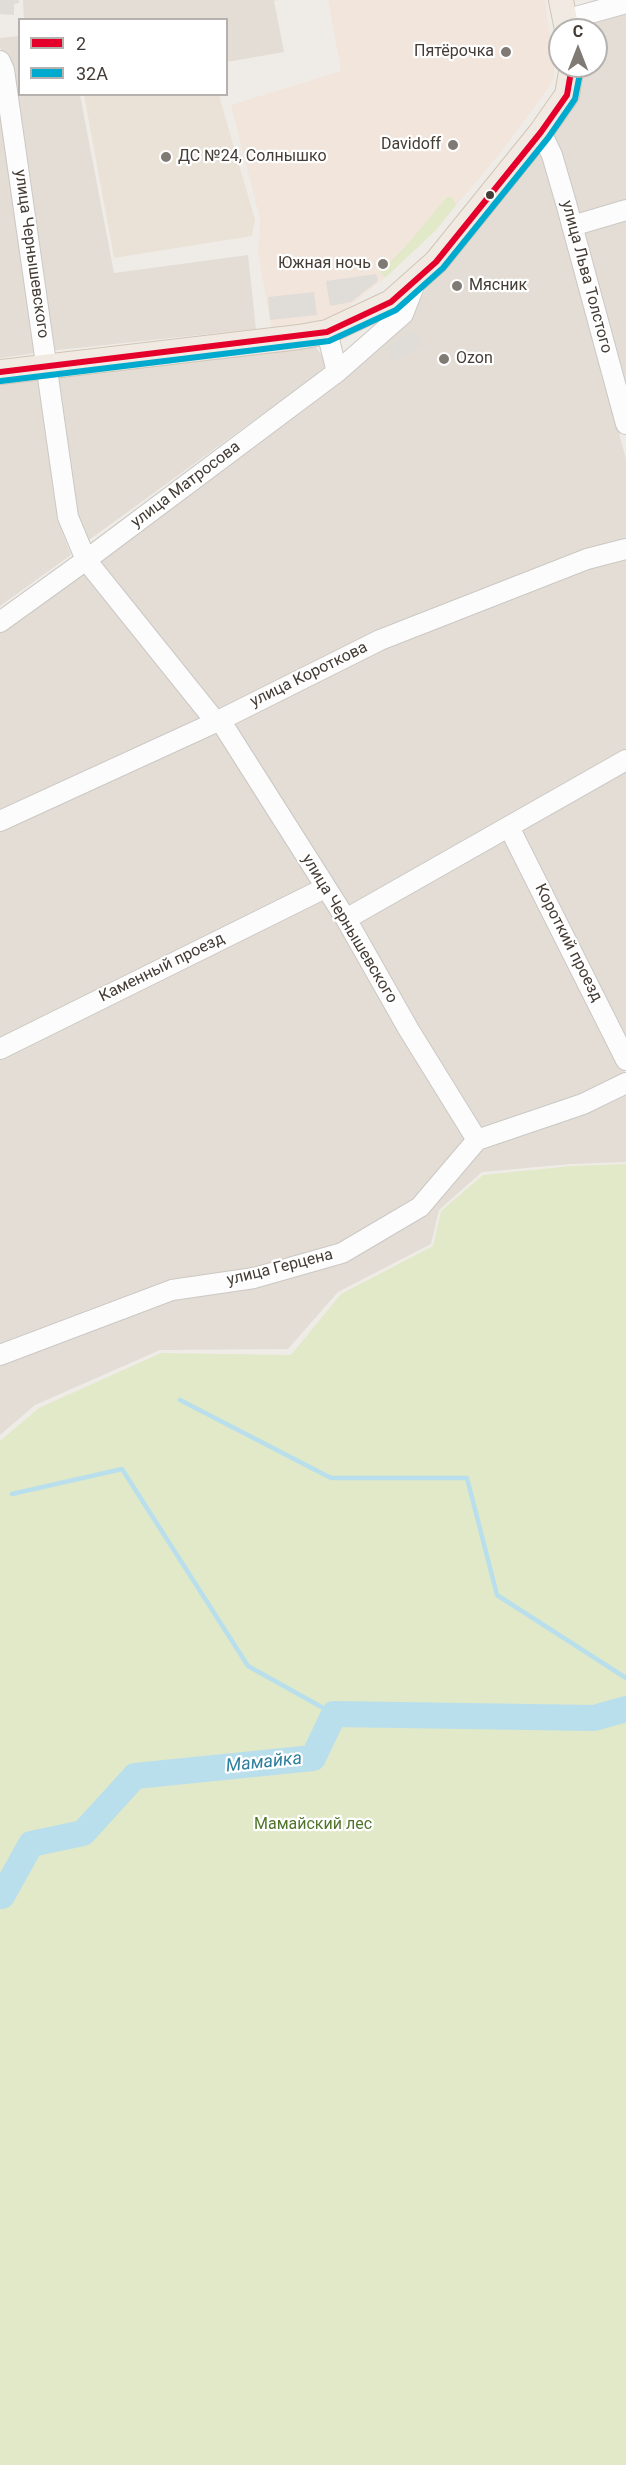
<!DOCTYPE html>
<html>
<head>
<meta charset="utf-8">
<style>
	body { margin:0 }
	#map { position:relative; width:626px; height:2465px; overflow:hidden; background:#efece8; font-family:Roboto,sans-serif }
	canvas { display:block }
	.legend { position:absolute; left:18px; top:18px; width:210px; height:78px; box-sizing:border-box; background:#fff; border:2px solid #b4b1ae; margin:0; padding:8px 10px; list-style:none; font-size:18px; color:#443c35 }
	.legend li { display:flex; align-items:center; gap:12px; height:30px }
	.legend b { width:30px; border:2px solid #b4b1ae }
	.north { position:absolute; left:548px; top:18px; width:60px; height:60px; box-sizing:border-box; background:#fff; border:2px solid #b4b1ae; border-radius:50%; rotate:0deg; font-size:16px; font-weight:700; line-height:24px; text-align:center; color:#443c35 }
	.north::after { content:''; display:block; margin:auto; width:21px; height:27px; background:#807a74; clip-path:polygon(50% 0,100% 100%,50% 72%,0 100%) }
</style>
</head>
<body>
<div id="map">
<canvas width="626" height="2465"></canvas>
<ul class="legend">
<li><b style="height:8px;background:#e4002b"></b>2</li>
<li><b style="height:8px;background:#00a9ce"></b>32A</li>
</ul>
<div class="north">С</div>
</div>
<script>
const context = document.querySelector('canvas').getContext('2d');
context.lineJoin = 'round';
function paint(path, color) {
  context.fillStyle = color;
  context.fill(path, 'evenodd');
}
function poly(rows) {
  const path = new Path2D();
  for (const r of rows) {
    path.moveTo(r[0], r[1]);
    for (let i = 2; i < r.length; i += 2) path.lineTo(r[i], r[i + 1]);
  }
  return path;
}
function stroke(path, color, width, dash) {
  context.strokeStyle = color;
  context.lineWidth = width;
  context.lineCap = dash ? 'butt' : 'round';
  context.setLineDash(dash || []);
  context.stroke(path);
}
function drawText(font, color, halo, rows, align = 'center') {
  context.font = font + ' Roboto,sans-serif';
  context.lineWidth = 4.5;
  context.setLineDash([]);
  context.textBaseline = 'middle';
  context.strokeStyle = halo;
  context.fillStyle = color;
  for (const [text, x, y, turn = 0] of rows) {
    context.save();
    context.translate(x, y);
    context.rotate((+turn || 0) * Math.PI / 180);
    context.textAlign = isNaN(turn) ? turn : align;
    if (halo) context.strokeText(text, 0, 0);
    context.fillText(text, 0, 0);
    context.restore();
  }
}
paint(poly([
	[23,0,277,0,274,1,284,52,227,62,226,20,24,19],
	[626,12,626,400,552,137,577,101,579,66,596,66,596,30,582,29,600,20],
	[19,36,20,94,80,95,114,273,248,255,256,329,49,351,9,68,0,47,0,38],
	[0,88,36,353,0,358],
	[539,149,545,159,626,459,626,540,219,715,97,562,409,322,427,286],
	[313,344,321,354,326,368,89,540,76,513,55,372],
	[41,373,58,521,71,555,0,606,0,379],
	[626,558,626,751,346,907,231,723,383,647,591,567],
	[87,568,205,720,0,814,0,631],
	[218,728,314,886,0,1040,0,828],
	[626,766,626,1045,517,829],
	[505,837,624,1072,577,1095,480,1130,355,922],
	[321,898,466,1140,415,1197,339,1246,251,1272,171,1283,87,1311,0,1346,0,1057],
	[626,1090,626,1162,571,1164,482,1172,439,1210,431,1244,338,1292,288,1349,160,1350,35,1405,0,1435,0,1365,174,1299,345,1259,480,1144]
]), '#e3ddd5');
paint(poly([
	[328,0,545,0,554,67,554,77,550,86,500,153,436,230,386,277,337,316,319,322,271,327,258,254,260,219,231,105,341,71]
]), '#f2e5db');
paint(poly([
	[84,95,219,95,255,220,252,236,114,258]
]), '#eae2d7');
paint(poly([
	[447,197,452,197,456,205,436,230,386,277,384,277,380,272,406,246],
	[626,1164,626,2465,0,2465,0,1441,39,1408,161,1353,291,1355,341,1294,433,1246,441,1211,483,1175,571,1166]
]), '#e1e9c8');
paint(poly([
	[0,0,19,0,19,3,14,4,14,15,0,14],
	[376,274,378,281,351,302,330,306,326,281],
	[314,292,317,315,270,320,268,297],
	[414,331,422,345,393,362,385,348]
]), '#e0ddd9');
stroke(poly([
	[180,1400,331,1478,467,1478,497,1595,626,1678],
	[12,1494,122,1469,248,1666,334,1714]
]), '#b9dfec', 4.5);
stroke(poly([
	[0,1896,2,1896,31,1844,83,1833,135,1776,313,1758,334,1714,594,1718,626,1709]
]), '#b9dfec', 26);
const minor = poly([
	[565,20,626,3],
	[0,61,4,70,68,517,86,560,216,722],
	[541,132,552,155,566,203,626,424],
	[572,226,626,210],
	[337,372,403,314,416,281],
	[0,622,86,560,337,372,327,332],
	[220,720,346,919,409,1030,477,1140],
	[0,821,216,722,380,640,587,559,626,549],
	[509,827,626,1060],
	[346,919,626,760],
	[0,1049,325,888],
	[0,1355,172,1290,254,1278,342,1253,420,1207,477,1140,583,1104,626,1083]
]);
const major = poly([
	[561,0,567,30],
	[0,372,299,337,327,332,391,302,436,262,541,132,567,95,572,66]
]);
stroke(minor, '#cbc8c4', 22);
stroke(major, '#d1c5b6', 26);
stroke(minor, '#fdfcfc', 20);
stroke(major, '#f0eae2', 24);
stroke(poly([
	[0,372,327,332,391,302,436,262,541,132,567,95,572,66]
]), '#e4002b', 6);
stroke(poly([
	[1,381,329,341,396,310,443,268,548,138,575,99,581,68]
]), '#00a9ce', 6);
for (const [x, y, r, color] of [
	[506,52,6,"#807a74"],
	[453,145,6,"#807a74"],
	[166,157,6,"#807a74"],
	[490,195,5,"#443c35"],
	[383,264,6,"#807a74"],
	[457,286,6,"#807a74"],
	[444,359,6,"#807a74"]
]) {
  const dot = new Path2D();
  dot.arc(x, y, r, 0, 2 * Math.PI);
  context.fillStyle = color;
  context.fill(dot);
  stroke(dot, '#fff', 2);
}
drawText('16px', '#443c35', '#fff', [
	["Пятёрочка",494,52],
	["Davidoff",441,145],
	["ДС №24, Солнышко",178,157,"left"],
	["Южная ночь",371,264],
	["Мясник",469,286,"left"],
	["Ozon",456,359,"left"]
], 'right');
drawText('16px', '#443c35', '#fff', [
	["улица Чернышевского",31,254,82],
	["улица Льва Толстого",586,277,75],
	["улица Матросова",186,485,-37],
	["улица Короткова",309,675,-26],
	["улица Чернышевского",349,929,59],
	["Короткий проезд",568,943,63],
	["Каменный проезд",162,968,-26],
	["улица Герцена",280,1268,-14]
]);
drawText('16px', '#50742a', '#fff', [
	["Мамайский лес",313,1825]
]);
drawText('italic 18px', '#2e7e9d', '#fff', [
	["Мамайка",264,1763,-6]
]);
</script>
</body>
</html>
